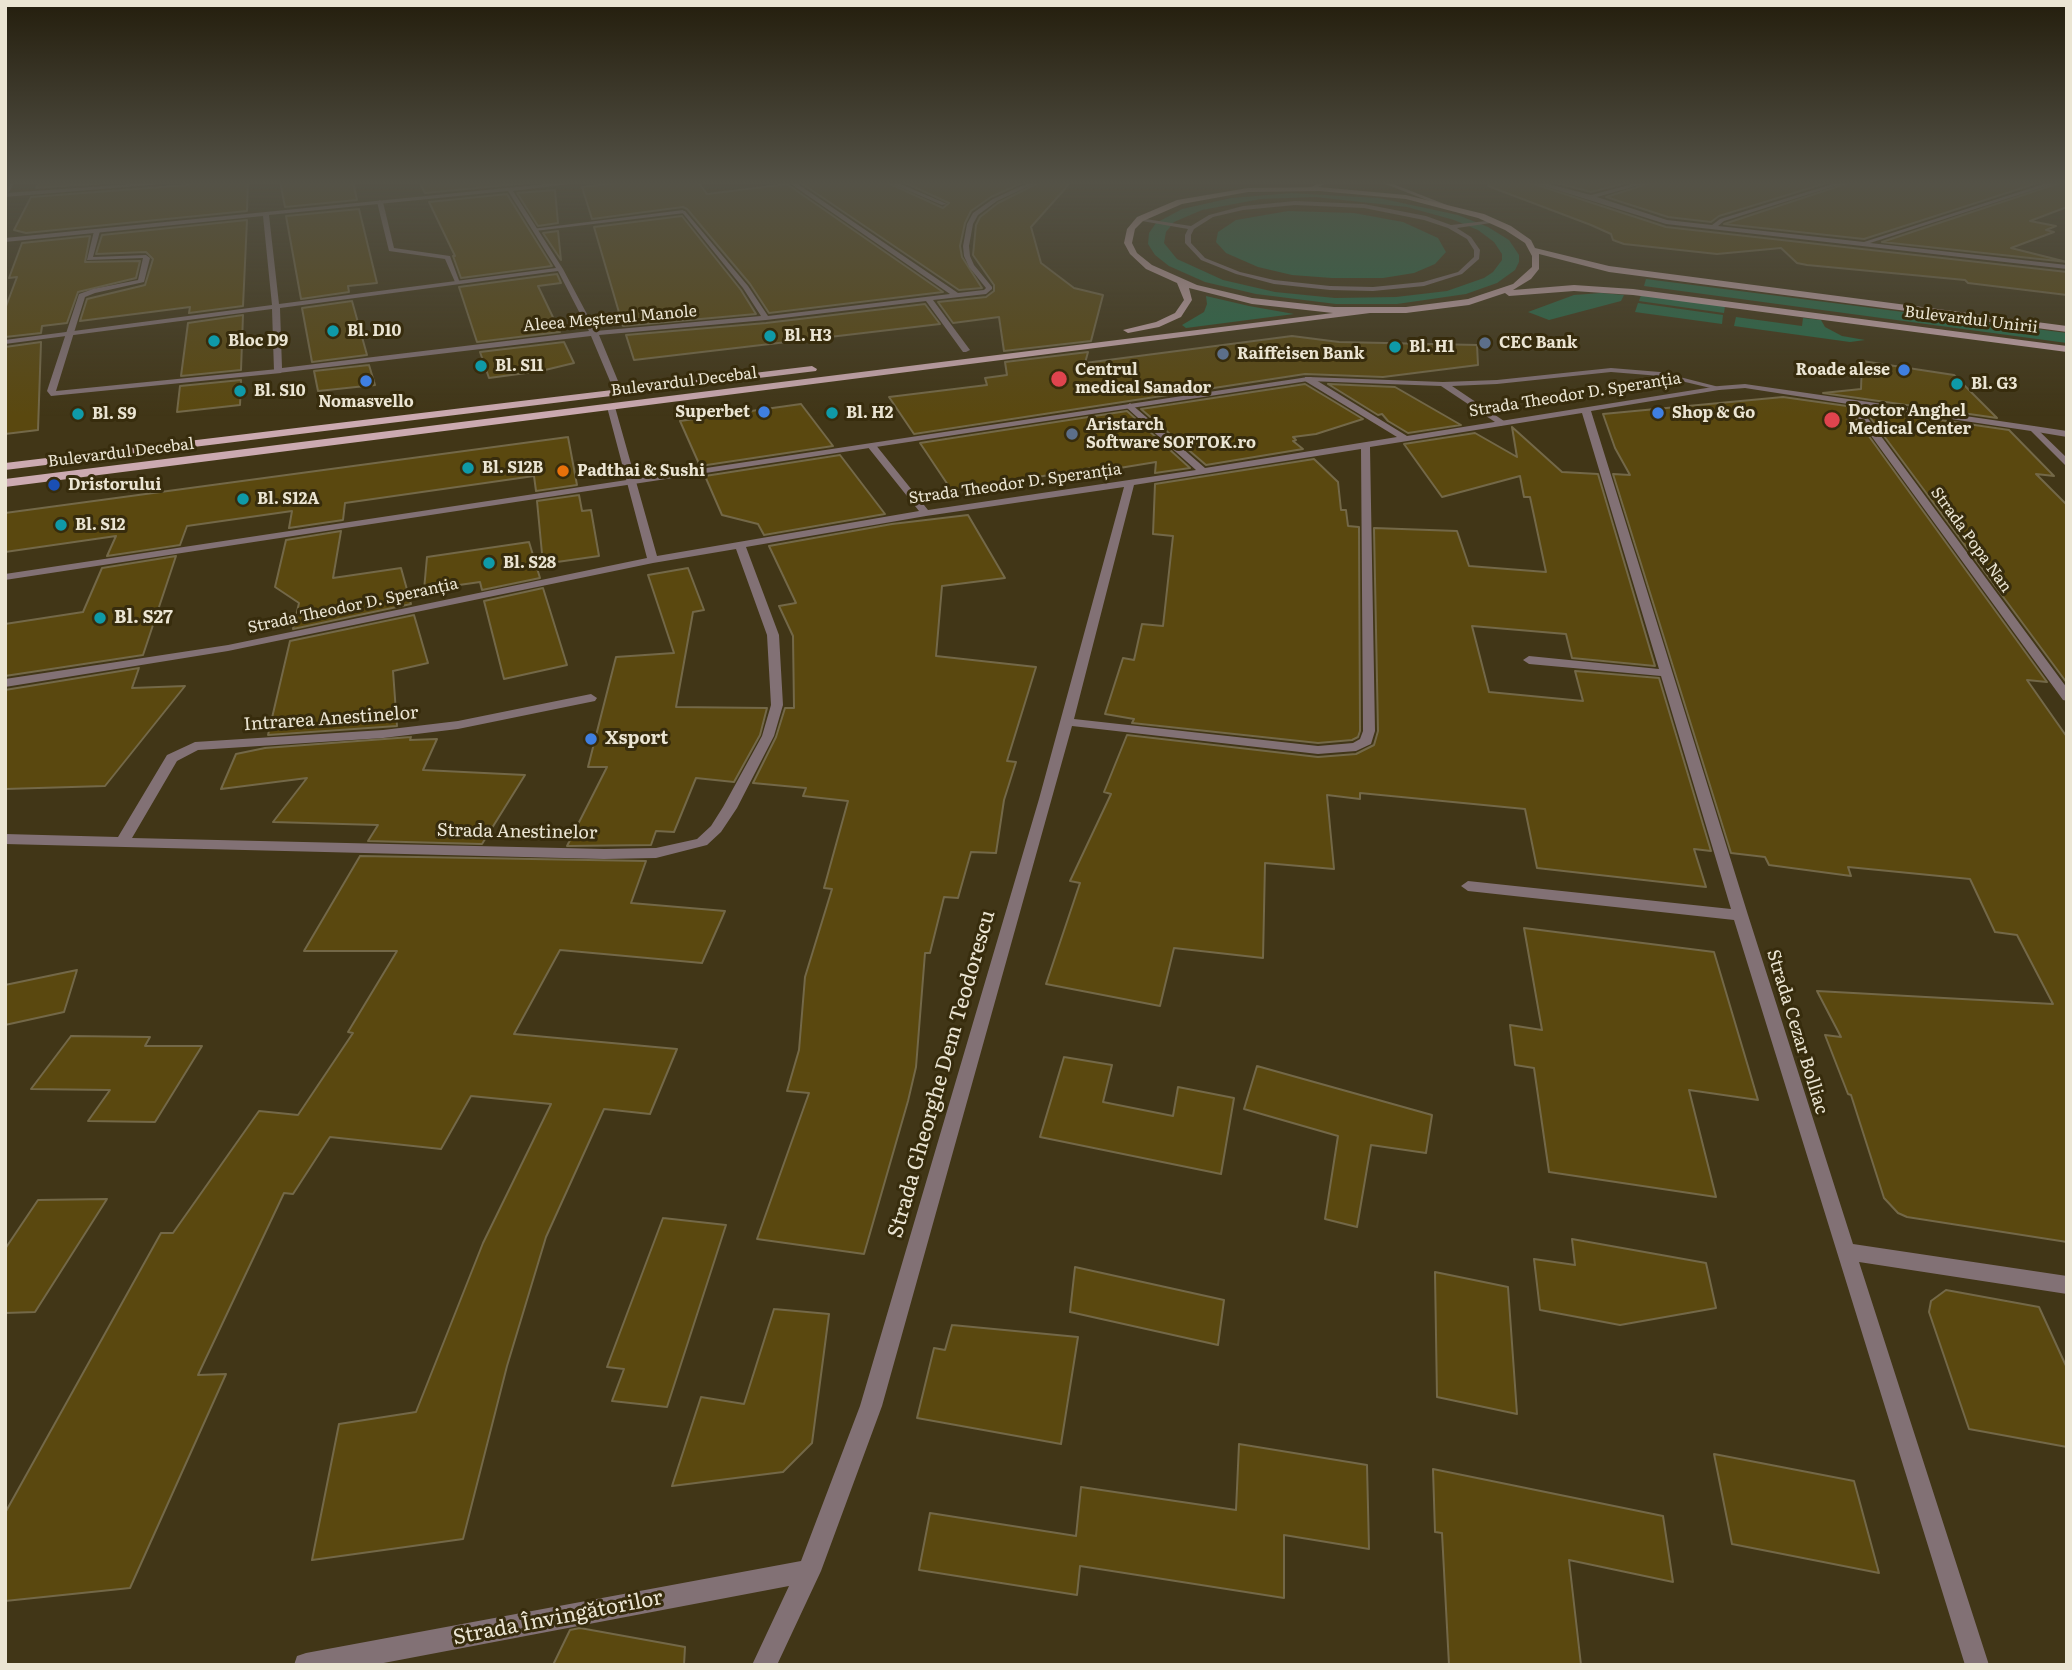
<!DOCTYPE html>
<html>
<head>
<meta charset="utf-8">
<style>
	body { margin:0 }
	#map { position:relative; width:2072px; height:1670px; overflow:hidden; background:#413617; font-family:Literata,serif }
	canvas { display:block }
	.frame { position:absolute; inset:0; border:7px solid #ebe5d3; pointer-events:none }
</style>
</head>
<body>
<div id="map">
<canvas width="2072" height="1670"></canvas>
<div class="frame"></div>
</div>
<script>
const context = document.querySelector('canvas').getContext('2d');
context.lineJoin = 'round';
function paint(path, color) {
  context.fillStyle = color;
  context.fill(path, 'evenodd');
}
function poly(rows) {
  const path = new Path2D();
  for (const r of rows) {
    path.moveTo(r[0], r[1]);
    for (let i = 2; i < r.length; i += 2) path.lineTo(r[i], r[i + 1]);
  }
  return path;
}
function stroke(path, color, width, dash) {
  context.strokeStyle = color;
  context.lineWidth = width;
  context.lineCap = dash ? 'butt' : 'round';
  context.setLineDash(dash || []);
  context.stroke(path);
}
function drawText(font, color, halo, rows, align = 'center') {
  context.font = font + ' Literata,serif';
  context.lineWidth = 6;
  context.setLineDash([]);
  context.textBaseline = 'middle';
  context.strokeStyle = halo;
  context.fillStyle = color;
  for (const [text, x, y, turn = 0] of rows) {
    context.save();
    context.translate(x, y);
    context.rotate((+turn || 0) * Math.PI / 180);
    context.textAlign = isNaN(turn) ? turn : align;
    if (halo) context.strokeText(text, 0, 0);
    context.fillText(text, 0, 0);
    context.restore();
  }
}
paint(poly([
	[1291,193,1379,198,1458,215,1488,227,1509,240,1519,255,1519,262,1515,270,1497,283,1466,294,1397,304,1336,304,1256,294,1205,282,1169,266,1155,255,1148,244,1149,233,1156,223,1182,209,1231,198],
	[1315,197,1407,207,1454,220,1478,230,1494,242,1502,254,1502,260,1493,272,1484,278,1447,291,1396,297,1335,298,1275,292,1223,280,1177,259,1164,243,1166,232,1174,222,1202,210,1261,199],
	[1288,211,1354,213,1403,222,1438,238,1446,252,1435,264,1414,273,1383,278,1332,278,1292,275,1258,267,1226,253,1216,242,1218,232,1236,220],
	[1646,279,2067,333,2067,343,1644,286],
	[1601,293,1624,295,1621,301,1549,320,1528,312,1574,295],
	[1641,295,1725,306,1724,313,1639,301],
	[1206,296,1249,306,1294,314,1186,328,1182,325,1204,312,1207,304],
	[1638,303,1723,315,1722,324,1635,312],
	[1736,317,1802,326,1803,318,1821,320,1825,327,1842,336,1865,340,1850,342,1734,326]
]), '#256c4a');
const building = poly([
	[39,182,122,182,36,188,39,182],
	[190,182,248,182,247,211,26,233,14,230,31,197,187,185,190,182],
	[280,182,353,182,357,200,285,207,280,182],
	[419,182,529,182,529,183,425,193,419,182],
	[624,182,698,182,707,194,787,184,943,292,769,313,750,284,687,209,683,207,592,219,582,187,624,182],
	[886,182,943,208,949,203,903,182,1024,182,991,197,971,211,965,223,960,246,962,257,982,288,959,290,801,183,886,182],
	[1040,182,1071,182,1031,227,1041,263,1074,288,1103,295,1091,341,1004,351,999,317,953,323,938,302,986,297,994,291,994,285,973,255,976,225,980,217,998,203,1040,182],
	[1489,182,1528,182,1666,227,2067,272,2067,295,1968,283,1965,280,1807,265,1797,263,1781,248,1717,254,1624,244,1613,240,1611,234,1591,225,1488,186,1489,182],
	[1552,182,1630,182,1591,192,1552,182],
	[1653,182,1830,182,1719,216,1711,222,1668,217,1606,197,1653,182],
	[1851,182,2041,182,1864,239,1724,224,1851,182],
	[2062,182,2067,182,2067,207,2030,221,2056,226,2046,230,2054,232,2011,248,2067,262,1882,242,2062,182],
	[555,190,558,223,538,226,517,193,555,190],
	[507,194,552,266,461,278,453,256,455,256,429,202,507,194],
	[359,209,377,283,348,286,349,292,301,299,286,216,359,209],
	[682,216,741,290,756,314,623,326,594,227,682,216],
	[247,220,243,306,189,313,190,307,80,321,87,299,145,285,153,259,146,252,96,254,102,235,247,220],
	[558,231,561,260,543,233,558,231],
	[90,236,85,262,140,261,136,278,78,292,67,323,42,326,41,333,5,337,5,309,17,277,9,278,22,243,90,236],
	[557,274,561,283,538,286,560,332,477,342,459,287,557,274],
	[352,301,367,355,312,362,302,308,352,301],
	[925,304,940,324,634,360,626,335,766,323,925,304],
	[243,315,241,370,181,376,188,323,243,315],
	[1292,336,1339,342,1477,345,1478,365,1383,377,1305,374,914,434,889,397,987,385,985,378,1007,375,1005,362,1088,352,1085,363,1292,336],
	[41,342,38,430,5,434,5,347,41,342],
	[564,342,574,363,541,371,489,378,480,352,564,342],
	[1862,361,1954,375,1997,418,1823,393,1861,389,1862,361],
	[369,365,375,385,318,391,314,371,369,365],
	[241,380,240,405,177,412,180,386,241,380],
	[1305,384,1363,419,1316,434,1293,437,1296,440,1293,441,1303,449,1206,465,1141,409,1305,384],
	[1328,384,1395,387,1461,425,1408,433,1388,421,1382,414,1378,415,1328,384],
	[1783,397,1847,406,2047,682,2027,680,2067,737,2067,1242,1907,1217,1898,1213,1884,1198,1851,1095,1848,1094,1825,1035,1841,1037,1817,991,2053,1004,2017,935,1995,932,1970,879,1848,867,1851,876,1769,865,1765,857,1731,853,1613,474,1630,475,1615,448,1603,414,1783,397],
	[801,404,833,446,700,466,680,421,801,404],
	[1864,409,2009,430,2054,476,2036,474,2067,505,2067,683,1864,409],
	[1127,411,1190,468,1155,473,1156,462,1095,472,1092,468,952,491,920,443,1127,411],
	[1512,427,1562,472,1598,474,1655,666,1572,658,1566,634,1472,626,1489,692,1583,701,1575,671,1659,678,1711,851,1694,849,1706,887,1537,868,1525,809,1360,793,1360,799,1327,795,1334,869,1265,863,1263,958,1174,948,1160,1006,1046,984,1080,883,1070,881,1111,794,1104,792,1127,735,1318,757,1356,754,1374,745,1378,731,1374,528,1457,531,1469,566,1546,572,1530,497,1524,497,1520,476,1442,497,1404,444,1475,433,1517,457,1512,427],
	[568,437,577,485,536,491,534,476,345,503,343,520,289,528,292,511,187,526,180,545,107,556,116,536,5,552,5,513,568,437],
	[840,455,885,514,764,535,758,524,722,515,705,476,840,455],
	[1314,459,1338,482,1341,510,1346,510,1348,526,1359,527,1360,731,1358,737,1352,740,1318,743,1132,723,1134,719,1105,714,1123,658,1134,660,1142,624,1163,626,1173,536,1153,534,1155,484,1314,459],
	[579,495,582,511,591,510,599,556,543,564,537,501,579,495],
	[968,515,1005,578,942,586,936,656,1036,667,1007,761,1016,762,1004,800,996,853,971,852,958,898,944,897,930,953,925,953,916,1067,908,1101,864,1254,757,1239,809,1093,787,1091,799,1050,805,977,832,889,824,888,848,801,803,796,806,788,753,783,776,737,785,708,794,708,793,636,779,606,796,603,769,546,892,524,968,515],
	[341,531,333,578,401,568,411,604,293,629,299,603,275,587,286,540,341,531],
	[529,542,540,578,482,590,480,582,424,590,427,557,529,542],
	[176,556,143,655,5,676,5,624,83,612,102,568,176,556],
	[688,568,704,610,693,612,676,707,767,708,760,735,734,782,696,778,674,832,656,831,651,845,567,846,607,767,588,767,616,657,674,653,648,575,688,568],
	[543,588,567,665,504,679,484,601,543,588],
	[414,615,428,663,393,671,397,726,268,735,290,641,414,615],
	[139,668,132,688,185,686,105,786,5,789,5,690,139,668],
	[411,737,410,740,437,739,423,770,525,775,482,844,368,841,378,825,273,822,307,778,221,789,236,754,265,748,411,737],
	[360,856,646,861,631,903,725,911,702,963,560,950,514,1034,677,1049,650,1114,604,1109,546,1237,507,1366,463,1539,312,1560,339,1424,416,1412,483,1243,551,1104,471,1096,441,1149,330,1137,293,1194,284,1193,198,1375,226,1374,130,1588,5,1601,5,1513,161,1233,173,1233,259,1111,298,1115,353,1033,348,1032,397,951,304,951,360,856],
	[1524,928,1714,952,1758,1100,1689,1090,1716,1197,1549,1172,1534,1068,1515,1065,1510,1025,1542,1030,1524,928],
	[77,970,64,1012,5,1025,5,985,77,970],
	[71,1036,150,1037,145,1046,202,1046,155,1122,88,1121,110,1090,31,1089,71,1036],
	[1064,1057,1112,1065,1103,1102,1173,1116,1178,1087,1234,1098,1221,1174,1040,1137,1064,1057],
	[1257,1066,1432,1115,1426,1153,1371,1145,1357,1227,1325,1219,1338,1136,1244,1109,1257,1066],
	[107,1199,35,1312,5,1313,5,1249,38,1200,107,1199],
	[663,1218,726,1225,667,1407,612,1401,624,1369,607,1367,663,1218],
	[1572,1239,1706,1263,1716,1308,1620,1325,1540,1310,1534,1259,1575,1265,1572,1239],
	[1075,1267,1224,1300,1218,1345,1070,1312,1075,1267],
	[1435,1272,1508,1287,1517,1414,1437,1397,1435,1272],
	[1946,1290,2039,1307,2067,1368,2067,1447,1969,1429,1929,1312,1931,1301,1946,1290],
	[774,1309,829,1314,812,1443,783,1472,672,1486,701,1397,744,1404,774,1309],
	[952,1325,1078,1337,1061,1444,917,1418,934,1348,945,1350,952,1325],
	[1239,1444,1367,1465,1369,1549,1284,1535,1284,1598,1080,1566,1077,1595,919,1570,930,1513,1076,1536,1081,1487,1236,1510,1239,1444],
	[1714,1454,1854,1481,1879,1573,1732,1544,1714,1454],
	[1433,1469,1663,1516,1673,1582,1569,1560,1581,1665,1449,1665,1442,1533,1435,1532,1433,1469],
	[580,1628,685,1647,684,1665,553,1665,570,1630,580,1628]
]);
paint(building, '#5a480f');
stroke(building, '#736848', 2);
paint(poly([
	[380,200,383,202,394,248,450,256,460,283,455,282,445,259,389,251,377,202,380,200],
	[1295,201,1364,204,1426,216,1451,225,1495,220,1498,222,1457,228,1471,237,1480,250,1479,259,1462,274,1424,286,1373,291,1330,290,1274,284,1236,274,1201,260,1185,243,1185,235,1188,229,1136,220,1139,218,1191,226,1209,215,1243,206,1295,201],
	[1295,205,1364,208,1424,220,1448,228,1467,239,1474,250,1474,257,1458,272,1423,282,1373,287,1330,286,1274,280,1240,272,1205,258,1191,243,1191,235,1194,229,1213,217,1243,210,1295,205],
	[683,210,685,213,535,231,532,229,683,210],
	[97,229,100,231,93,257,146,255,150,258,144,282,95,293,85,297,56,391,278,369,282,371,281,373,51,396,47,391,79,294,93,289,138,280,143,258,87,260,94,231,97,229],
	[1611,368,1660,372,1723,388,1719,390,1660,376,1611,372,1497,384,1452,386,1504,421,1505,423,1501,426,1441,386,1308,381,5,580,5,574,1308,377,1443,382,1497,380,1611,368],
	[2034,426,2067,431,2067,437,2031,431,2031,427,2034,426]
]), '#827175');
paint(poly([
	[160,182,187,182,5,197,5,193,160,182],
	[566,182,586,182,513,191,563,269,596,331,761,316,743,288,681,211,685,211,748,286,768,316,950,294,788,182,795,182,958,293,984,290,986,288,969,267,964,256,963,246,967,224,973,213,993,199,1030,182,1038,182,997,201,978,215,973,224,969,246,970,256,974,265,992,287,992,289,986,294,933,300,970,350,966,352,963,352,926,301,766,320,599,335,623,393,619,396,615,393,591,336,278,373,274,371,272,309,5,344,5,340,272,305,263,216,5,242,5,238,566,182],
	[508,191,556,268,279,304,269,215,508,191],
	[558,271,589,331,282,368,280,308,558,271],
	[888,182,896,182,947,204,942,205,888,182],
	[1531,182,1541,182,1591,195,1640,182,1650,182,1597,197,1667,220,1712,225,1720,219,1839,182,1848,182,1724,221,1718,226,1864,242,2050,182,2059,182,1870,243,2067,265,2067,269,1666,224,1531,182],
	[1305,377,1311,377,1407,436,1719,386,1745,384,2034,426,2067,458,2067,467,2031,431,1858,405,2067,688,2067,701,2063,700,1848,404,1745,388,1719,390,1591,411,1748,915,1853,1244,2067,1276,2067,1294,1859,1262,1989,1665,1965,1665,1734,920,1468,891,1461,886,1468,881,1731,909,1661,676,1529,664,1523,660,1529,656,1659,669,1582,413,1370,447,1375,731,1371,744,1356,751,1318,754,1072,726,882,1406,821,1571,777,1665,752,1665,789,1586,373,1665,294,1665,297,1656,306,1653,801,1561,860,1406,1039,799,1124,487,926,516,746,547,779,635,783,705,774,736,737,808,721,832,707,845,656,858,604,859,5,844,5,834,118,837,167,755,195,742,383,730,458,721,591,694,597,698,595,701,458,729,383,738,198,750,177,761,132,838,604,849,656,848,697,839,711,826,723,807,762,736,771,705,767,635,736,549,653,563,228,651,5,687,5,679,228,645,647,558,607,407,611,404,615,407,657,556,919,511,867,446,872,443,875,444,928,510,1196,470,1127,408,1126,406,1130,403,1205,468,1397,437,1305,381,1305,377],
	[1361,449,1363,731,1360,739,1353,743,1318,746,1074,719,1134,485,1361,449]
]), '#827175');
paint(poly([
	[9,182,15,182,5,199,5,190,9,182]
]), '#827175');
paint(poly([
	[1321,182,1329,182,1312,190,1307,189,1321,182],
	[1380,182,1388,182,1447,205,1442,206,1380,182]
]), '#ac9197');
paint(poly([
	[1319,187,1406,195,1484,214,1511,226,1531,240,1535,248,1609,266,2067,326,2067,332,1609,272,1539,254,1539,269,1531,279,1513,290,1574,285,1633,289,2067,346,2067,352,1633,295,1574,291,1509,296,1505,293,1469,305,1406,313,1370,313,5,487,5,479,1333,313,1252,304,1189,288,1192,300,1181,317,1159,327,1128,333,1123,330,1156,322,1175,313,1184,300,1177,283,1146,269,1130,254,1124,243,1127,229,1137,217,1177,200,1248,188,1319,187],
	[1319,191,1406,199,1478,218,1505,230,1525,243,1532,256,1532,267,1513,284,1468,299,1406,307,1334,307,1252,298,1197,285,1152,265,1137,253,1132,243,1135,229,1143,221,1182,204,1248,192,1319,191],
	[812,366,817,369,816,371,5,470,5,463,812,366]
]), '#ccaab1');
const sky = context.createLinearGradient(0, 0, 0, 416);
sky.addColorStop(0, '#241e0d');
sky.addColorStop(0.44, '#545247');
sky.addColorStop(1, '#54524700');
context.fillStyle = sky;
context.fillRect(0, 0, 2072, 416);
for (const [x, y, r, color] of [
	[333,331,7,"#0f9aa8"],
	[770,336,7,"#0f9aa8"],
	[214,341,7,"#0f9aa8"],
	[1485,343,7,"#5c6f8a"],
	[1395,347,7,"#0f9aa8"],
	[1223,354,7,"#5c6f8a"],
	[481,366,7,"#0f9aa8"],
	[1904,370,7,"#3f7fe0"],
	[1059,379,9,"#e0444e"],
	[366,381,7,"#3f7fe0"],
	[1957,384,7,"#0f9aa8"],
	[240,391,7,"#0f9aa8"],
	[764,412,7,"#3f7fe0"],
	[832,413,7,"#0f9aa8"],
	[1658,413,7,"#3f7fe0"],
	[78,414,7,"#0f9aa8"],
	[1832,420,9,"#e0444e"],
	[1072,434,7,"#5c6f8a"],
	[468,468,7,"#0f9aa8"],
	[563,471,7,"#e8710a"],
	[54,485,7,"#1a4fb4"],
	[243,499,7,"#0f9aa8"],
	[61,525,7,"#0f9aa8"],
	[489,563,7,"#0f9aa8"],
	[100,618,7,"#0f9aa8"],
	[591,739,7,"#3f7fe0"]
]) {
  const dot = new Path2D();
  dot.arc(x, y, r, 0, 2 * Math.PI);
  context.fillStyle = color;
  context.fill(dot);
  stroke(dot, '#372c0d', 2.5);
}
drawText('16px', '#ebe5d3', '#372c0d', [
	["Aleea Meșterul Manole",610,319,-5],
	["Bulevardul Unirii",1971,320,7],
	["Bulevardul Decebal",684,382,-7],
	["Strada Theodor D. Speranția",1575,395,-9],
	["Bulevardul Decebal",121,453,-7],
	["Strada Theodor D. Speranția",1015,484,-8],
	["Strada Popa Nan",1971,540,54],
	["Strada Theodor D. Speranția",353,606,-12]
]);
drawText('bold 16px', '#ebe5d3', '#372c0d', [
	["Bl. D10",347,331],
	["Bl. H3",784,336],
	["Bloc D9",228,341],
	["CEC Bank",1499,343],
	["Bl. H1",1409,347],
	["Raiffeisen Bank",1237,354],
	["Bl. S11",495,366],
	["Centrul",1075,370],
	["medical Sanador",1075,388],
	["Roade alese",1890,370,"right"],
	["Bl. G3",1971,384],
	["Bl. S10",254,391],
	["Nomasvello",366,402,"center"],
	["Doctor Anghel",1848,411],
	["Medical Center",1848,429],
	["Superbet",750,412,"right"],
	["Bl. H2",846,413],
	["Shop & Go",1672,413],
	["Bl. S9",92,414],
	["Aristarch",1086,425],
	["Software SOFTOK.ro",1086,443],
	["Bl. S12B",482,468],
	["Padthai & Sushi",577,471],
	["Dristorului",68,485],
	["Bl. S12A",257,499],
	["Bl. S12",75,525],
	["Bl. S28",503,563]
], 'left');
drawText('bold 18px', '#ebe5d3', '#372c0d', [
	["Bl. S27",114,618],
	["Xsport",605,739]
], 'left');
drawText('18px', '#ebe5d3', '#372c0d', [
	["Intrarea Anestinelor",331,719,-4],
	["Strada Anestinelor",517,832,1],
	["Strada Cezar Bolliac",1797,1032,73]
]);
drawText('21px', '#ebe5d3', '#372c0d', [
	["Strada Gheorghe Dem Teodorescu",942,1074,-74],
	["Strada Învingătorilor",558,1618,-11]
]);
</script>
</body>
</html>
